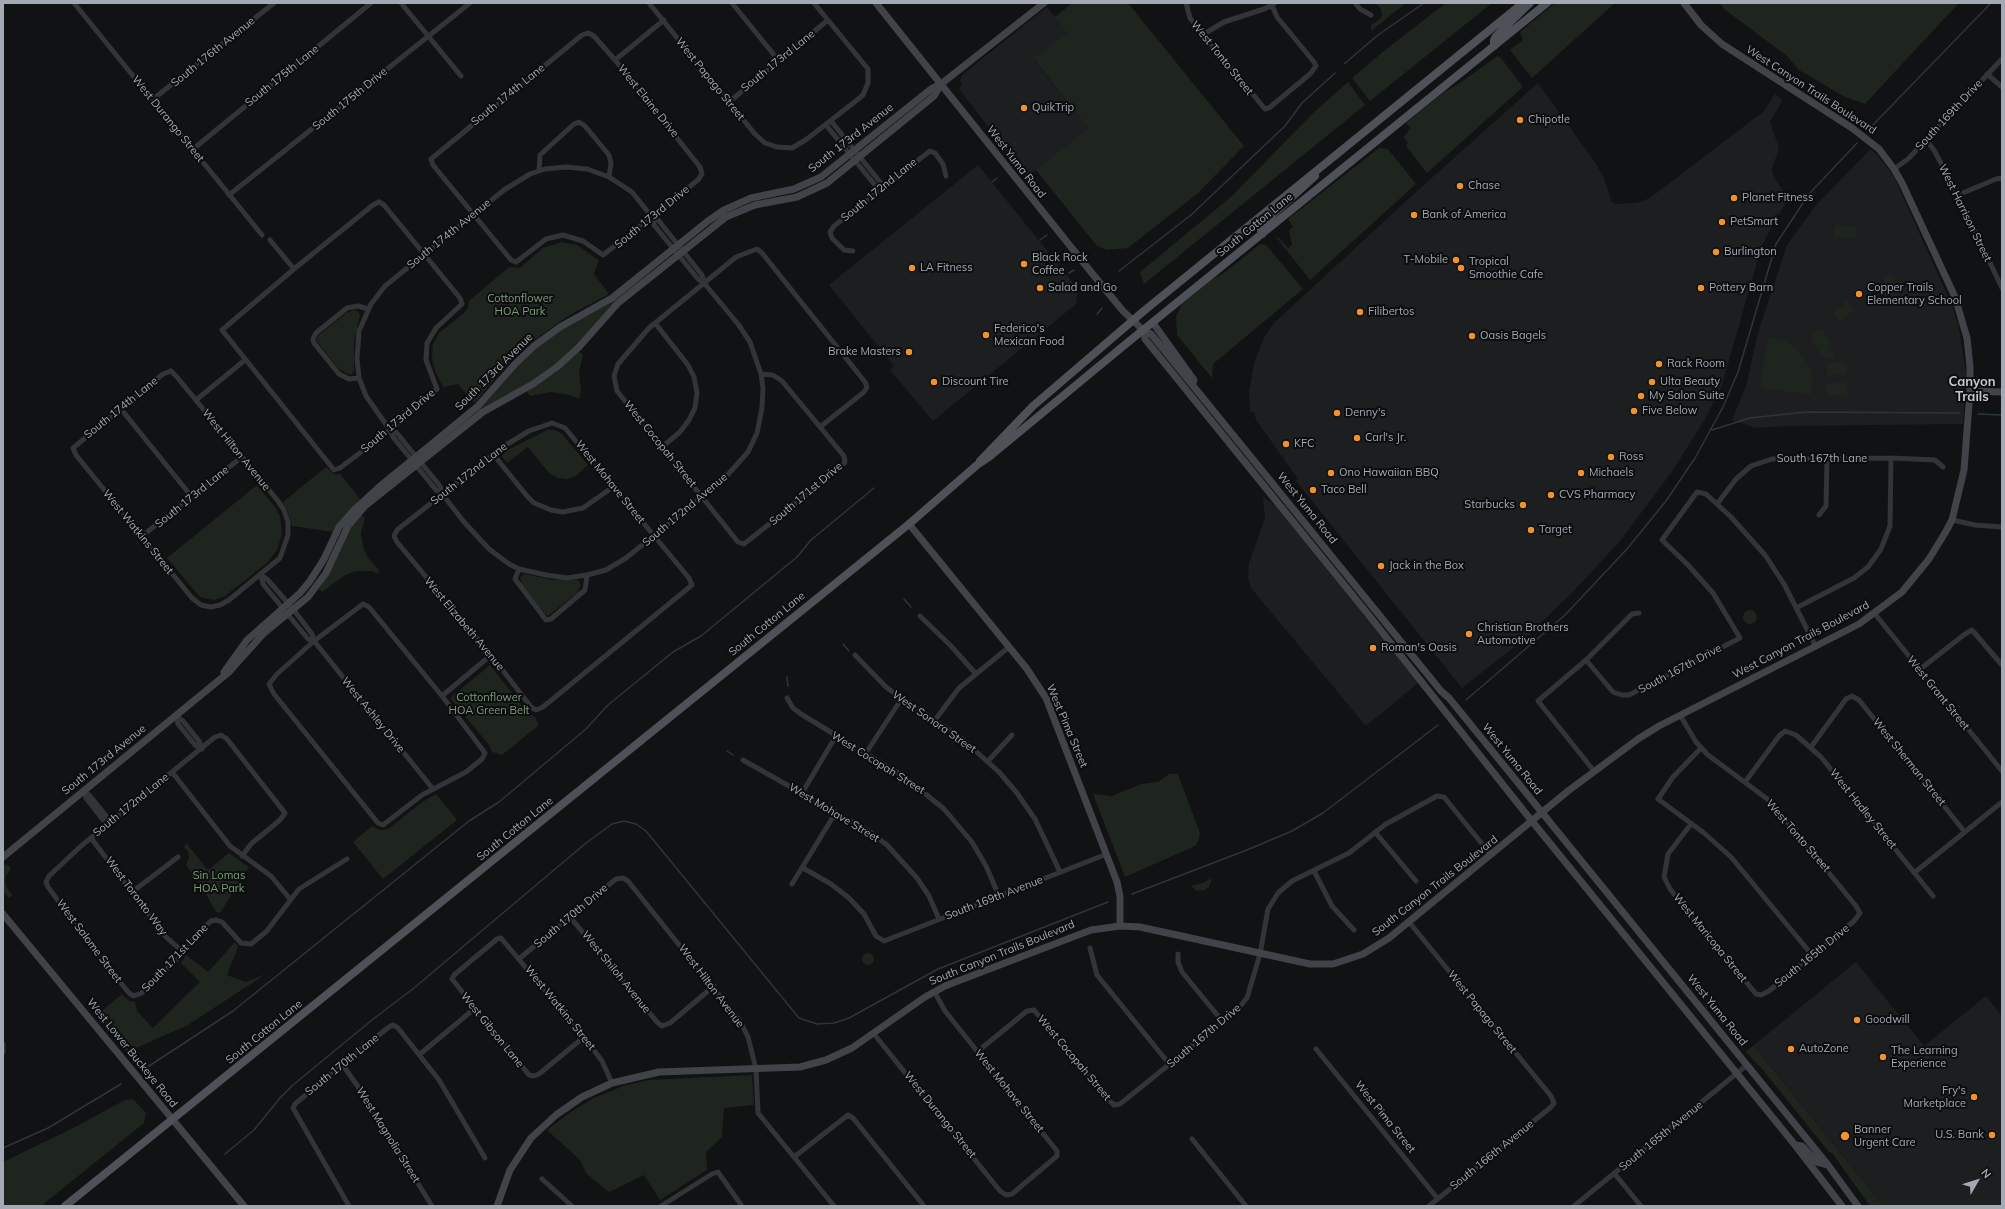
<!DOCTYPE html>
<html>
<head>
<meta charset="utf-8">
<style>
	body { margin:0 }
	#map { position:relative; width:2005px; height:1209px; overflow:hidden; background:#111213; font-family:Mulish,sans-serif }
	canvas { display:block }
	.frame { position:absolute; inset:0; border:4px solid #a3aab3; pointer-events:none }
	.north { position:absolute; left:1957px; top:1161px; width:40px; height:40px; -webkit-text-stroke:3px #0c0d0e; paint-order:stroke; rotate:51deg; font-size:11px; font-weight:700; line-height:16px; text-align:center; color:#a3aab3 }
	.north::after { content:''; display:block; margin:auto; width:14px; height:18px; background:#a3aab3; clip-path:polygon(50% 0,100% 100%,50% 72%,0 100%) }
</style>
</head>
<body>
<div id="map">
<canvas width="2005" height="1209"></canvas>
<div class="frame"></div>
<div class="north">N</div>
</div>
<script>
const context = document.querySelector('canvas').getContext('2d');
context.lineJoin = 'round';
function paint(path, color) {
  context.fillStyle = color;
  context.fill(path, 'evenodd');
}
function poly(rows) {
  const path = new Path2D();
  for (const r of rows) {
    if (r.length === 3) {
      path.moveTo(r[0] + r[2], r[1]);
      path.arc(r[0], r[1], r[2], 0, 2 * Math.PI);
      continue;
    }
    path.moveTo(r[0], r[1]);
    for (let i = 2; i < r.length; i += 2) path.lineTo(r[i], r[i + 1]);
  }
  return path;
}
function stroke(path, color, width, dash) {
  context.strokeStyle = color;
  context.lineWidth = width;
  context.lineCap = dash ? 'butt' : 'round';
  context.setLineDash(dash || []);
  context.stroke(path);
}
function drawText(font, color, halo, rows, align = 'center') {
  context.font = font + ' Mulish,sans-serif';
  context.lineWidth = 4;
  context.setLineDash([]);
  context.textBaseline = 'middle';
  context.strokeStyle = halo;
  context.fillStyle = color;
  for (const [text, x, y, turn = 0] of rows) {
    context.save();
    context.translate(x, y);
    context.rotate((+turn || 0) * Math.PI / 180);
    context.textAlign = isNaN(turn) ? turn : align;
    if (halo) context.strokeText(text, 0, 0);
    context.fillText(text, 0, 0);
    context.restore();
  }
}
paint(poly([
	[1047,7,1068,33,1034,60,1088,128,1028,177,959,89,962,85,960,81,962,75],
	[1538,83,1594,161,1603,176,1612,202,1615,204,1637,203,1650,198,1764,111,1775,94,1783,100,1770,122,1779,148,1772,169,1774,177,1784,193,1784,200,1787,202,1776,218,1761,248,1722,385,1704,421,1671,473,1620,541,1573,592,1523,640,1462,688,1296,481,1298,479,1256,420,1254,412,1250,412,1249,391,1255,360,1265,336,1274,323,1416,192],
	[1871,149,1880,158,1894,177,1952,305,1959,328,1966,375,1963,424,1789,426,1756,428,1732,420,1746,386,1758,333,1787,245,1816,205],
	[978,165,1078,289,1076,304,933,421,890,370,894,366,829,285],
	[1263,497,1277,507,1418,683,1366,726,1251,588,1248,578,1249,563,1265,518],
	[1856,962,1924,1046,1986,996,2002,1016,2002,1206,1883,1206,1754,1045]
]), '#1d1e20');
paint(poly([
	[1072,3,1128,3,1244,146,1197,194,1128,248,1107,250,1097,246,1036,170,1088,128,1034,59,1067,33,1055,17],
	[1376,3,1406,3,1371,31,1371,25,1380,19,1382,15,1381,9],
	[1446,3,1492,3,1370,101,1352,78,1385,50],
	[1555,3,1615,3,1532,78,1510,50,1523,40,1520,32],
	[1720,3,1955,3,1957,5,1865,104,1845,97,1799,70,1787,56,1724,9],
	[1497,56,1501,58,1523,87,1427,173,1406,146,1408,142,1404,137,1410,128,1406,123,1444,92,1460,83],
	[1348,82,1365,105,1144,284,1140,272,1232,196,1313,113],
	[1379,148,1388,149,1416,184,1310,280,1276,237,1278,237,1288,248,1292,245,1289,230,1293,227,1288,219],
	[1835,225,1857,227,1855,239,1834,237],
	[561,242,577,245,599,260,594,274,609,294,568,316,533,341,509,363,474,403,458,384,443,387,435,371,432,358,433,344,439,333,465,312,468,307,469,301,509,267,520,268,543,248],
	[1263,244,1267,246,1303,289,1213,364,1212,378,1177,335,1176,316,1182,304,1211,280,1224,273,1259,245],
	[655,267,557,365,438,445,443,437,542,342],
	[1885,275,1895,276,1893,295,1883,294],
	[1847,301,1854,310,1840,321,1833,313],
	[354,310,358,311,360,316,354,341,354,372,350,375,339,369,316,340,318,336,346,313],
	[1819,329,1823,331,1832,344,1830,346,1834,353,1834,359,1827,359,1821,355,1811,341,1812,333],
	[1769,336,1782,340,1792,345,1806,361,1810,369,1812,381,1810,395,1763,388,1760,384],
	[579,351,583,355,579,372,581,391,579,399,569,395,551,392,530,396,527,391,555,373],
	[1827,363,1847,363,1847,375,1827,375],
	[1827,383,1847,383,1847,395,1827,395],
	[547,430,555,430,562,434,588,465,577,475,568,479,558,478,549,473,528,447,507,463,502,457,502,454,508,450],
	[326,467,334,474,340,474,360,499,334,532,292,526,288,512,283,502],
	[257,485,275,507,280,516,282,534,277,550,267,563,225,596,214,600,200,597,167,558],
	[361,515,365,518,361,533,363,547,368,558,379,570,378,574,371,571,356,571,345,575,322,592,319,589,352,526],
	[525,574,552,580,578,580,581,585,577,593,548,616,544,613,522,585,520,577],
	[1750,617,7],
	[490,665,528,713,535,717,539,725,502,755,492,752,489,745,450,698],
	[1169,774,1178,774,1200,833,1199,840,1195,846,1125,877,1093,794,1112,796,1141,784,1158,782],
	[436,794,457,820,383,879,353,842,372,826,380,830,388,829,421,803],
	[186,843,208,870,229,853,249,867,220,913,216,912,202,887,186,865,189,858,188,851,184,848],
	[7,864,11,868,5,878,6,886,12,895,9,898,3,892,3,866],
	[1212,878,1209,887,1205,890,1197,891,1191,886,1203,883],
	[235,942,238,947,227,975,246,982,266,974,188,1025,127,1052,97,1015,122,994,129,1001,135,1002,137,1011,153,1028,200,982,181,963,186,955,208,972],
	[868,959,6],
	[1754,1045,1768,1063,1883,1206,1870,1206,1832,1153,1829,1152,1762,1069,1746,1052],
	[752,1075,754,1105,724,1108,722,1137,706,1152,707,1170,660,1200,644,1175,609,1192,586,1173,580,1160,547,1130,571,1112,592,1099,623,1086,648,1080],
	[133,1099,146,1113,144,1123,41,1206,3,1206,3,1162,75,1127,125,1100]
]), '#1e251e');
stroke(poly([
	[1344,64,1378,35,1424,3],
	[1870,128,1991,3],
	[992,182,997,178],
	[1040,240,1047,235],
	[1119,271,1191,215,1285,126,1302,103,1335,73],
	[1069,273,1074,270],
	[1097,314,1102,308],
	[1978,414,2002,415],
	[1712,430,1750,418,1806,412,1960,413],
	[904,599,911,607],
	[843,644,849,651],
	[787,677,788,686],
	[1466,700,1565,615,1627,549,1666,501,1695,458,1723,407,1738,372,1776,244,1809,194,1857,143],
	[727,751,733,755],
	[1132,894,1247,850,1292,831,1323,813,1438,725],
	[146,1068,233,1011,469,821,499,802,586,729,608,705,673,652,701,636,797,557,811,540,874,488],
	[3,1148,48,1128,121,1084],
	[225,1154,254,1130,280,1098,293,1085,372,1020,414,988,586,843,612,824,624,821,636,824,646,831,799,1018,817,1024,834,1023,849,1018,938,969,1108,902]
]), '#2b363b', 1.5);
stroke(poly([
	[74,3,262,235],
	[401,3,461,76],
	[649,3,754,133,765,143,777,147,792,148,807,139,857,100,863,95,868,83,868,69,814,3],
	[732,3,779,61],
	[1186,3,1190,18,1265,109,1269,108,1310,74,1316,66,1314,62,1277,17,1271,3],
	[1355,3,1360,9,1371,15],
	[588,33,594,36,615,60,700,167,702,174,698,180,603,255,583,241,563,235,546,239,516,262,511,260,433,165,431,159,582,35,588,33],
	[1204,34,1224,22,1264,9,1275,3],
	[615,60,664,20],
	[1987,74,2002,87],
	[152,100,274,3],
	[729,102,828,20],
	[831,121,884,187],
	[826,125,879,190],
	[1926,140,1934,150,1958,195,2002,288],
	[192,150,371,3],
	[1894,169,1908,159,2002,59],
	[539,171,540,155,574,124,579,122,585,126,609,155,611,163,609,177],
	[229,195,470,3],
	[1958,195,1996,179,2002,178],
	[379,202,384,205,460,298,462,304,436,328,427,343,426,360,437,389,390,430,340,468,334,470,222,330,294,269,373,205,379,202],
	[652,217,659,221,702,275,704,283],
	[270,240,294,269],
	[853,251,844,250,832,238,830,232,834,226,930,151,935,153,943,164,946,176],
	[655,323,688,365,694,377,697,393,695,408,689,420,680,432,662,447],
	[171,371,177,377,278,501,284,510,288,522,288,535,280,558,229,600,220,605,211,607,201,605,192,598,76,455,73,448,163,374,171,371],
	[761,374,773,375,782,381,844,456,845,462,840,468,744,544,738,542,617,391,614,376,618,364,649,328,736,257,757,249,762,253,865,382,867,387,864,392,820,427],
	[359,378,349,379,339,374,314,343,313,339,316,333,347,308,358,306,368,309],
	[196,400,245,360],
	[121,409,192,497],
	[552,423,565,428,689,578,692,585,543,707,536,710,531,707,491,655,397,542,394,536,397,530,501,448,529,431,552,423],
	[390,430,396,432,440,486,443,495,464,522,489,549,509,564,519,569,546,575,567,578,587,575,606,570,626,558,724,479,748,452,757,433,762,408,763,388,761,374,750,342,738,324,704,283,698,279,654,225,652,217,632,192,609,177,587,169,566,167,545,169,530,174,504,190,385,286,371,304,359,331,357,359,359,378,366,396,390,430,393,437,436,490,443,495],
	[493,454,527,496,534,503,551,510,563,512,583,508,613,487],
	[1717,504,1736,479,1751,466,1772,459,1891,458,1935,460,1943,467],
	[1819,515,1826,506,1827,459],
	[1952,520,1975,525,2002,527],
	[142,536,242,457],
	[519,569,515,579,546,620,551,619,585,590,587,575],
	[261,575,267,579,293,609,312,634,314,641,433,789],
	[261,575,263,584,308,639,314,641],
	[363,604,369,607,442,696,485,753,482,759,466,772,422,795,383,825,378,823,274,694,269,684,277,674,314,641,363,604],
	[1796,608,1854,578,1868,567,1881,549,1890,526,1891,458],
	[1875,614,2002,771],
	[920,616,951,646,976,674],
	[855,655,887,688,960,737,999,772,1017,793,1035,819,1060,872],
	[1586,660,1613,692,1622,695,1629,695,1740,638,1713,593,1688,565,1662,540,1697,492,1706,494,1731,517,1765,555,1784,584,1816,647],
	[1919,670,1965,634,1972,630,2002,665],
	[442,696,491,655],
	[787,698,793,708,801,714,906,778,944,809,972,842,986,866,999,896],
	[1680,715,1696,742,1708,755,1770,801,1856,906,1860,913,1854,921,1769,991,1761,995,1756,994,1670,889,1664,877,1668,854,1691,824],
	[176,716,178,724,195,745,202,749],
	[176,716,183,721,199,741,202,749],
	[935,720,959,688,1009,647],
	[1811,747,1846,699,1852,696,1859,700,1964,831],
	[1701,748,1673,777,1658,799,1704,833,1731,857,1812,955],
	[866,753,902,698],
	[743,760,870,832,887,845,917,878,929,896,939,919],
	[988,761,1012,735],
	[1594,771,1538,701,1586,660,1632,614,1639,613],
	[172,772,230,846,271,876,290,899],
	[1745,782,1779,736,1785,731,1796,735,1821,757,1933,896],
	[84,791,86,798,103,820,109,823],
	[84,791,90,796,107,817,109,823],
	[802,793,836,736],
	[1375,832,1416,881],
	[91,838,166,937,183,952],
	[242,856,251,844,280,820,285,813,227,739,221,735,215,737,81,846,49,876,46,882,48,887,99,956,129,993,134,996,142,993,176,960,199,932,211,921,216,920,222,922,241,943,251,944,266,932,299,889,347,859],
	[803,868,831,884,849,898,864,914,876,936,884,941,1107,854],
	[1314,871,1332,906,1354,930],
	[1914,873,2002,802],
	[792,884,836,812],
	[132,892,178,857],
	[570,917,657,1022,662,1026,670,1023,714,986],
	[1409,922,1551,1096,1554,1103,1551,1107,1429,1206],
	[1090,948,1097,975,1170,1065],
	[1178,954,1178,962,1182,972,1223,1022],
	[520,958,616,879,623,878,628,881,740,1021,748,1037,756,1069,758,1113,834,1206],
	[874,1034,1000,1191,1006,1195,1012,1194,1057,1156,1057,1151,945,1011,934,991],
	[584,1037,539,1074,534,1076,529,1075,452,979,454,975,497,939,501,938,584,1037,602,1061,612,1083],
	[3,1044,3,1052],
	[1316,1049,1438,1199],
	[977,1052,1027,1011,1034,1010,1107,1098,1114,1105,1120,1104,1237,1010,1247,998,1260,954,1268,909,1278,893,1292,881,1349,853,1386,824,1437,796,1444,797,1491,855],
	[419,1055,474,1009],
	[342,1064,359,1088,432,1206],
	[1192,1139,1246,1206],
	[794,1157,848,1115,853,1118,924,1206],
	[1614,1173,1641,1206],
	[542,1179,572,1206],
	[349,1206,293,1108,295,1104,342,1064,389,1027,393,1025,398,1028,439,1080,485,1158],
	[661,1206,712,1174,718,1172,742,1206],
	[1574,1206,1747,1065]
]), '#323438', 5);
stroke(poly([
	[876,3,1091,272,1123,311,1144,331,1151,334,1441,691,1449,698,1497,757,1828,1165,1858,1206],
	[1153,323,1194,380,1193,383],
	[1144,331,1145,339,1367,613,1527,815,1795,1145,1842,1206],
	[1970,391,2002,392],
	[909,524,1027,669,1046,698,1117,882,1120,896,1120,926],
	[224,672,247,640,300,593,310,581,324,559,339,527,354,510,379,487,477,407,515,364,534,346,560,327,612,298,708,221,724,210,751,198,794,189,821,177,931,89,941,84,1044,3],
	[3,857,229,672,264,633,308,597,326,573,348,526,365,506,483,412,533,384,557,367,579,347,618,303,726,217,755,205,797,197,827,183,934,96,941,84],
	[3,914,244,1206],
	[1795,1145,1802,1146,1817,1162,1828,1165],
	[497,1206,510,1170,531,1138,556,1115,582,1097,612,1083,659,1072,800,1067,826,1060,852,1048,925,997,945,986,1091,930,1120,926,1140,927,1310,964,1333,964,1363,954,1389,938,1568,791,1638,739,1659,726,1859,624,1902,592,1929,559,1945,533,1952,520,1964,470,1970,391,1970,367,1967,338,1955,297,1902,183,1894,169,1879,149,1852,128,1722,44,1701,25,1684,3]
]), '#404348', 7);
stroke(poly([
	[1494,46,1494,40,1496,36,1530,3],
	[1262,234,1260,226,1315,176],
	[980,461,1033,406,1145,310,1523,3],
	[65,1206,909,524,977,465,989,457,1127,343,1547,3]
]), '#4e5157', 8);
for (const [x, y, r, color] of [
	[1024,108,4,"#f0932c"],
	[1520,120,4,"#f0932c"],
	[1460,186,4,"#f0932c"],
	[1734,198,4,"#f0932c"],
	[1414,215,4,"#f0932c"],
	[1722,222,4,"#f0932c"],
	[1716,252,4,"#f0932c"],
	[1456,260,4,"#f0932c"],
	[1024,264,4,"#f0932c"],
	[912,268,4,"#f0932c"],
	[1461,268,4,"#f0932c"],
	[1040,288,4,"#f0932c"],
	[1701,288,4,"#f0932c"],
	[1859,294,4,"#f0932c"],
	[1360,312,4,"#f0932c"],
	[986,335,4,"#f0932c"],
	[1472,336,4,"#f0932c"],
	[909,352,4,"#f0932c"],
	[1659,364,4,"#f0932c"],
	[934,382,4,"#f0932c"],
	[1652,382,4,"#f0932c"],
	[1641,396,4,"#f0932c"],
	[1634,411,4,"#f0932c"],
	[1337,413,4,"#f0932c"],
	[1357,438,4,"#f0932c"],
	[1286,444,4,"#f0932c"],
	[1611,457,4,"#f0932c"],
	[1331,473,4,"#f0932c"],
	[1581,473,4,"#f0932c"],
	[1313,490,4,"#f0932c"],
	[1551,495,4,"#f0932c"],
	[1523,505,4,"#f0932c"],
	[1531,530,4,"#f0932c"],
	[1381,566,4,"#f0932c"],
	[1469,634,4,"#f0932c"],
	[1373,648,4,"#f0932c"],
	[1857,1020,4,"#f0932c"],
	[1791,1049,4,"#f0932c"],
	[1883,1057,4,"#f0932c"],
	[1974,1097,4,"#f0932c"],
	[1992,1135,4,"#f0932c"],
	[1845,1136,5,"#f0932c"]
]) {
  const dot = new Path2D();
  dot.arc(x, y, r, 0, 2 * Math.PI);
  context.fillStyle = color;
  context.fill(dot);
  stroke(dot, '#0c0d0e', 1.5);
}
drawText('11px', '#a3aab3', '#0c0d0e', [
	["South 176th Avenue",213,52,-39],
	["West Tonto Street",1222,58,51],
	["South 173rd Lane",778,61,-39],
	["South 175th Lane",282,76,-39],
	["West Papago Street",710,79,51],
	["West Canyon Trails Boulevard",1811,90,33],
	["South 174th Lane",508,95,-39],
	["South 175th Drive",350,99,-39],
	["West Elaine Drive",648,101,51],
	["South 169th Drive",1949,115,-47],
	["West Durango Street",168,119,51],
	["South 173rd Avenue",851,138,-38],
	["West Yuma Road",1016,162,52],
	["South 172nd Lane",879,190,-39],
	["West Harrison Street",1965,213,64],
	["South 173rd Drive",652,217,-39],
	["South Cotton Lane",1255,225,-39],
	["South 174th Avenue",449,234,-39],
	["South 173rd Avenue",494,372,-45],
	["South 174th Lane",121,408,-39],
	["South 173rd Drive",398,421,-40],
	["West Cocopah Street",660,444,51],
	["West Hilton Avenue",236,450,51],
	["South 167th Lane",1822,459],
	["South 172nd Lane",469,474,-38],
	["West Mohave Street",610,482,51],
	["South 171st Drive",806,494,-40],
	["South 173rd Lane",192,497,-39],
	["West Yuma Road",1307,508,51],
	["South 172nd Avenue",685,510,-40],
	["West Watkins Street",138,532,51],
	["West Elizabeth Avenue",464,624,50],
	["South Cotton Lane",767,624,-39],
	["West Canyon Trails Boulevard",1801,640,-28],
	["South 167th Drive",1680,669,-28],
	["West Grant Street",1938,693,51],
	["West Ashley Drive",373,715,51],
	["West Sonora Street",934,722,35],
	["West Pima Street",1067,726,67],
	["West Yuma Road",1512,759,51],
	["South 173rd Avenue",104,760,-39],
	["West Sherman Street",1909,762,51],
	["West Cocopah Street",878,763,32],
	["South 172nd Lane",131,805,-39],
	["West Hadley Street",1863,809,51],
	["West Mohave Street",834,813,31],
	["South Cotton Lane",515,829,-39],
	["West Tonto Street",1798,836,49],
	["South Canyon Trails Boulevard",1435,886,-38],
	["West Toronto Way",136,896,53],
	["South 169th Avenue",994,898,-21],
	["South 170th Drive",571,916,-40],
	["West Maricopa Street",1710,938,51],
	["West Salome Street",89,941,53],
	["South Canyon Trails Boulevard",1002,953,-22],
	["South 165th Drive",1812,956,-39],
	["South 171st Lane",175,958,-46],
	["West Shiloh Avenue",616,972,51],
	["West Hilton Avenue",711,986,53],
	["West Watkins Street",560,1008,51],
	["West Yuma Road",1717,1010,51],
	["West Papago Street",1482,1012,51],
	["West Gibson Lane",492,1030,51],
	["South Cotton Lane",264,1032,-39],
	["South 167th Drive",1204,1036,-40],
	["West Lower Buckeye Road",132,1053,51],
	["West Cocopah Street",1074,1058,50],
	["South 170th Lane",342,1065,-39],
	["West Mohave Street",1009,1091,51],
	["West Durango Street",940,1115,51],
	["West Pima Street",1385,1117,51],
	["West Magnolia Street",388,1135,58],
	["South 165th Avenue",1661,1136,-39],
	["South 166th Avenue",1492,1155,-39]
]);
drawText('11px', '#a3aab3', '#0c0d0e', [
	["QuikTrip",1032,108],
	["Chipotle",1528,120],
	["Chase",1468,186],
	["Planet Fitness",1742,198],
	["Bank of America",1422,215],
	["PetSmart",1730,222],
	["Burlington",1724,252],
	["Black Rock",1032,258],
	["Coffee",1032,271],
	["T-Mobile",1448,260,"right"],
	["Tropical",1469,262],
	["Smoothie Cafe",1469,275],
	["LA Fitness",920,268],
	["Salad and Go",1048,288],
	["Pottery Barn",1709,288],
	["Copper Trails",1867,288],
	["Elementary School",1867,301],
	["Filibertos",1368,312],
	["Federico's",994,329],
	["Mexican Food",994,342],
	["Oasis Bagels",1480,336],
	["Brake Masters",901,352,"right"],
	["Rack Room",1667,364],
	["Discount Tire",942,382],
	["Ulta Beauty",1660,382],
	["My Salon Suite",1649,396],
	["Five Below",1642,411],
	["Denny's",1345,413],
	["Carl's Jr.",1365,438],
	["KFC",1294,444],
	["Ross",1619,457],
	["Ono Hawaiian BBQ",1339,473],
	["Michaels",1589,473],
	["Taco Bell",1321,490],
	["CVS Pharmacy",1559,495],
	["Starbucks",1515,505,"right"],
	["Target",1539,530],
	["Jack in the Box",1389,566],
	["Christian Brothers",1477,628],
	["Automotive",1477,641],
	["Roman's Oasis",1381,648],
	["Goodwill",1865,1020],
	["AutoZone",1799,1049],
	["The Learning",1891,1051],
	["Experience",1891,1064],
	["Fry's",1966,1091,"right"],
	["Marketplace",1966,1104,"right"],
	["Banner",1854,1130],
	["Urgent Care",1854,1143],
	["U.S. Bank",1984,1135,"right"]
], 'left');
drawText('11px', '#7c9f7a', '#0c0d0e', [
	["Cottonflower",520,299],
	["HOA Park",520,312],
	["Cottonflower",489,698],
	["HOA Green Belt",489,711],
	["Sin Lomas",219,876],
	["HOA Park",219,889]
]);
drawText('bold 13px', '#c4c8d0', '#0c0d0e', [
	["Canyon",1972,382],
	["Trails",1972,397]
]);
</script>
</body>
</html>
